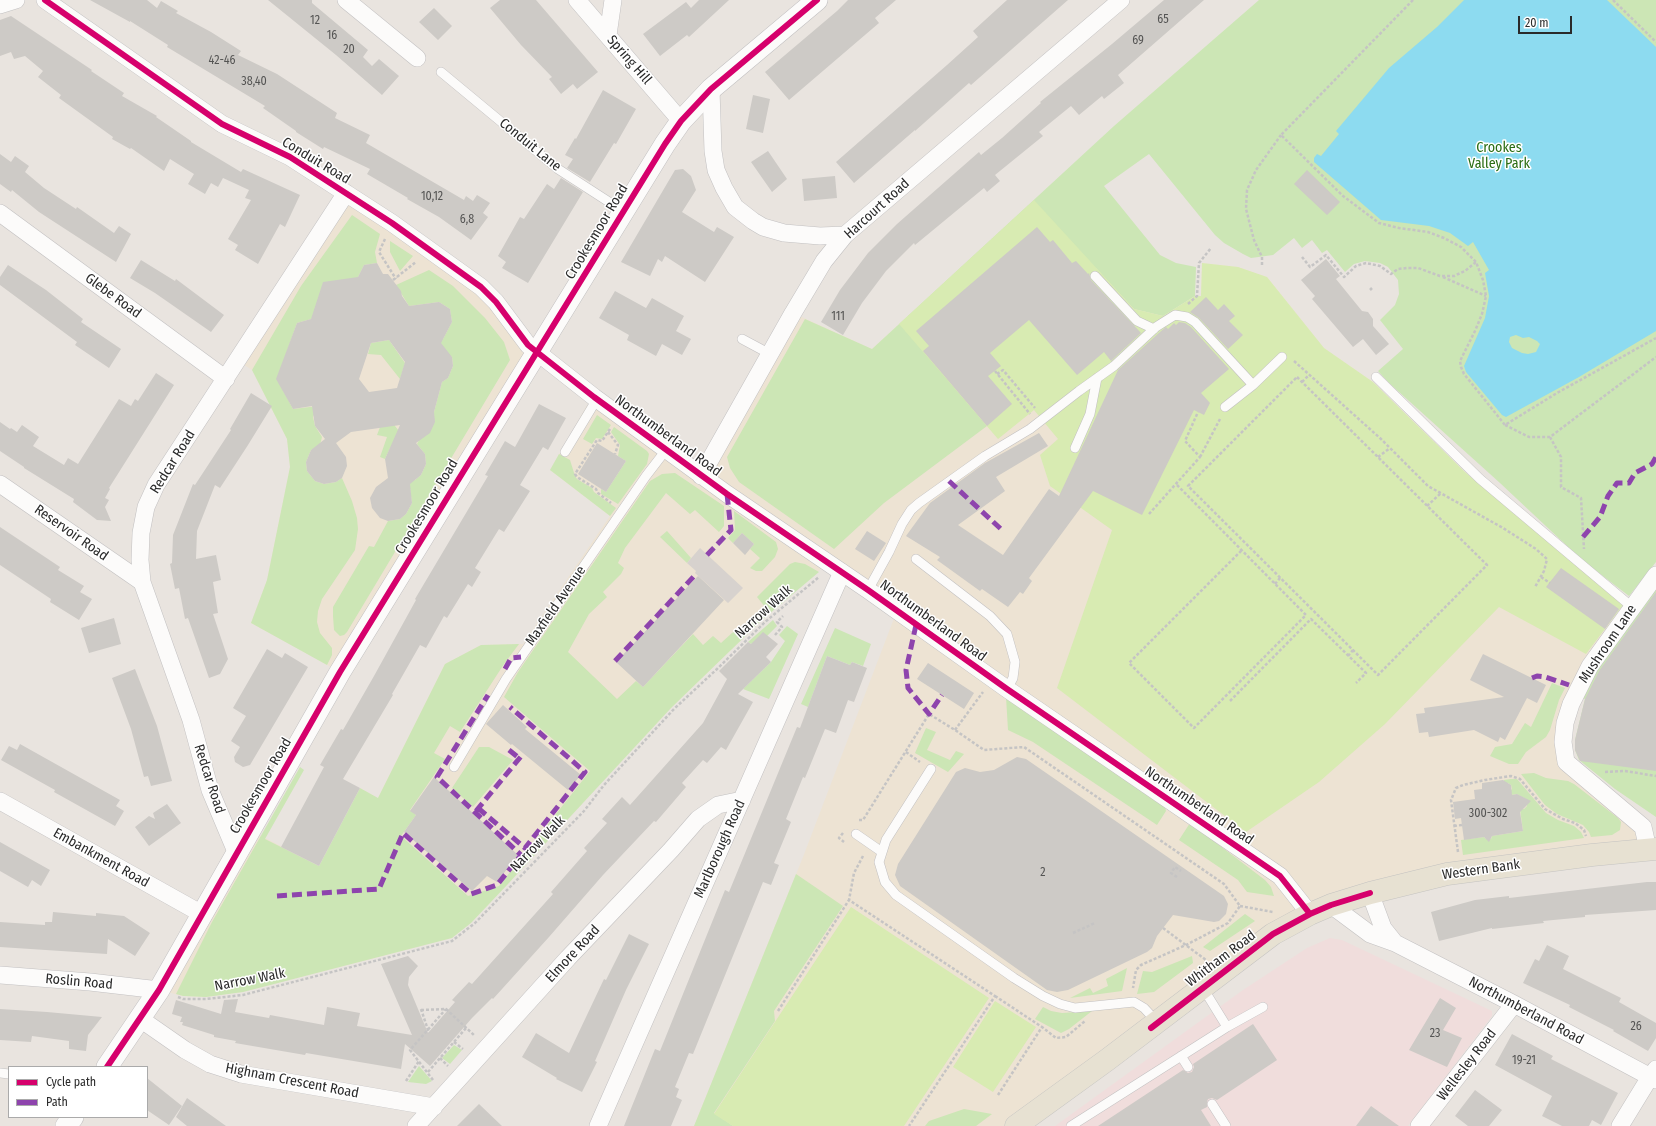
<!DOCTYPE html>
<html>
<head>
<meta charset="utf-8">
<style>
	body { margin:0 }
	#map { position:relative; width:1656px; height:1126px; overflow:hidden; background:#e9e4df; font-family:"Fira Sans Condensed",sans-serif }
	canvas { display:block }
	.legend { position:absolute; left:8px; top:1066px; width:140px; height:52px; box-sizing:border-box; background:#fff; border:1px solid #aaa; margin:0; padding:5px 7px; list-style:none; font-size:12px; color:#2a2a2a }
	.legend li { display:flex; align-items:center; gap:8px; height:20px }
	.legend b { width:20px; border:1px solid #aaa }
	.scale { position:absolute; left:1518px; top:16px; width:54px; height:18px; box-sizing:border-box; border:2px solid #2a2a2a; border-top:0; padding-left:5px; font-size:12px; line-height:14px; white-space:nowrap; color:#2a2a2a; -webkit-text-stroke:3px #fff; paint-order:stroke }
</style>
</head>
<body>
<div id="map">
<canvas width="1656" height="1126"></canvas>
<ul class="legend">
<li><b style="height:5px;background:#d6006c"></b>Cycle path</li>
<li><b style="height:5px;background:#8e44ad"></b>Path</li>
</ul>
<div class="scale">20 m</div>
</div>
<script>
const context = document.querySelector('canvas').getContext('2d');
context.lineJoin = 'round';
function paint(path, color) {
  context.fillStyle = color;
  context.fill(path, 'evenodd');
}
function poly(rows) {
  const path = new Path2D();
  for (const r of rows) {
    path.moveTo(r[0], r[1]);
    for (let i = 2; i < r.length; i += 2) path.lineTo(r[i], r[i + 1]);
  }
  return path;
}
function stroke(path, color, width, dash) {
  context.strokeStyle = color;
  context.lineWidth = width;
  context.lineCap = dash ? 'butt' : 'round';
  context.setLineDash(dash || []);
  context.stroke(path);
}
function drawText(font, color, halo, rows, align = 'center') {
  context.font = font + ' "Fira Sans Condensed",sans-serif';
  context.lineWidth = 3;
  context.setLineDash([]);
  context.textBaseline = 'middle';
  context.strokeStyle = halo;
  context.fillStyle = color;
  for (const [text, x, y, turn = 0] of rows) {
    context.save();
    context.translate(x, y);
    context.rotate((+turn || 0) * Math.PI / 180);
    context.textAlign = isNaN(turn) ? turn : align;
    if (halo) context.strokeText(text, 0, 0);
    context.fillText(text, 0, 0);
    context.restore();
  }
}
paint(poly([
	[346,193,481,287,537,353,340,672,251,623,267,580,290,467,287,439,252,370,238,361],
	[1034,200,1163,316,1195,296,1201,296,1202,263,1238,267,1267,277,1324,348,1373,382,1465,472,1536,533,1539,530,1632,607,1590,666,1564,753,1643,827,1648,849,1331,905,1016,1126,694,1126,803,857,893,621,898,611,828,563,762,620,671,708,507,885,471,923,452,938,243,992,206,997,183,996,159,990,250,830,319,866,360,788,378,798,445,664,481,645,523,644,610,516,550,470,586,407,594,397,701,475,793,313,872,349]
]), '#ede3d3');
paint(poly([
	[1330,938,1342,940,1492,1011,1492,1016,1408,1126,1055,1126,1243,990,1307,948]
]), '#f0dddc');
paint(poly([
	[1259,0,1656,0,1656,562,1629,596,1582,560,1500,483,1389,383,1378,371,1403,349,1380,320,1395,305,1399,294,1398,280,1388,267,1380,263,1365,261,1354,264,1345,272,1327,250,1322,253,1312,240,1302,248,1294,238,1273,255,1251,258,1243,254,1224,243,1215,235,1149,154,1104,186,1160,255,1176,263,1196,267,1195,296,1163,316,1134,309,1096,268,923,351,987,426,884,503,834,549,739,482,730,468,727,457,805,319,872,349,1114,126],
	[352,215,380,234,375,252,377,263,364,265,358,277,311,319,297,323,277,379,293,409,318,406,313,417,315,426,322,437,320,445,311,450,306,462,307,471,315,481,324,484,336,482,342,478,352,501,357,518,358,529,355,550,322,599,318,611,317,622,320,633,332,648,332,655,327,665,251,623,267,580,290,467,287,439,252,370,301,286],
	[390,241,413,256,400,271,390,252],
	[429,270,453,286,485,318,504,342,510,360,347,632,344,635,340,636,334,630,333,616,333,607,369,546,374,547,388,521,400,519,406,514,412,503,409,481,415,480,421,475,426,464,425,454,417,444,434,412,442,382,448,378,453,366,452,357,425,341,443,339,452,322,450,309,439,302,409,306,396,285],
	[389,340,405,363,400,379,381,355,368,354,371,343],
	[385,414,393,417,395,426,402,435,390,448,385,459,380,457,387,437,377,435],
	[597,415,611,425,602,439,596,438,592,444,583,439],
	[614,427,647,451,649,454,647,464,618,504,601,494,601,489,606,492,626,461,618,456,620,445,611,432],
	[559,454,570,460,575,476,577,479,592,488,594,492,616,508,610,516,550,470],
	[675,473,724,506,724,526,719,532,695,510,690,514,666,493,625,548,618,563,624,568,621,574,603,592,607,597,589,614,568,652,617,699,636,681,643,687,693,634,703,645,713,636,721,643,732,633,770,613,757,597,790,564,795,562,805,564,819,572,762,620,671,708,507,885,471,923,452,938,243,992,206,997,183,996,176,994,212,922,300,767,304,770,265,839,319,866,360,788,378,798,445,664,481,645,519,644,504,664,460,732,450,726,434,753,445,759,410,810,416,815,401,836,468,896,499,886,590,771,504,697,518,672,650,481,662,474],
	[734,511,776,542,778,549,775,557,762,571,756,571,750,568,760,558,750,549,754,544,742,533,733,543,728,538,735,530],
	[667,531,691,558,687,563,660,537],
	[1656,582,1656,817,1615,789,1579,760,1575,750,1575,740,1585,699,1582,698,1585,689,1613,645,1616,645,1617,635],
	[773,620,777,626,767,636,751,644,748,642],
	[787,626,798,634,769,699,743,689,771,662,785,641,779,635],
	[835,628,871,644,863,666,852,662,850,665,827,656,808,707,801,704],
	[1552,683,1565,688,1559,700,1550,730,1546,737,1526,752,1518,764,1509,764,1490,756,1495,747,1512,744,1525,723,1531,727],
	[1006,697,1165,807,1166,811,1157,825,1033,742,1008,730],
	[926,728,936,732,927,750,950,760,956,751,964,754,948,772,915,753],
	[479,747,489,747,513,760,473,807,452,788],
	[1534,773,1546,778,1568,781,1574,784,1618,818,1621,822,1620,830,1612,835,1591,837,1589,832,1583,825,1557,814,1545,805,1521,774],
	[1510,779,1517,779,1546,813,1558,820,1574,826,1581,832,1584,838,1463,855,1461,840,1484,837,1486,839,1491,839,1492,836,1523,831,1520,809,1524,809,1527,806,1526,799,1517,794,1506,796,1512,789,1511,785,1508,783,1504,783,1504,780],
	[1190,823,1265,880,1271,887,1274,896,1247,892,1238,880,1179,840],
	[796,874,843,906,774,1011,775,1021,714,1113,733,1126,694,1126],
	[1245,914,1255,921,1210,951,1203,947],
	[1192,956,1193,963,1154,992,1137,994,1143,971,1152,972],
	[1127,968,1122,991,1070,998,1090,988,1093,993,1108,986,1106,979],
	[1043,1007,1051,1011,1062,1013,1092,1011,1069,1029,1061,1033,1035,1019],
	[454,1045,462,1050,450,1064,442,1058],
	[419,1066,432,1081,426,1084,408,1082],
	[964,1109,992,1114,976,1126,925,1126,929,1121]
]), '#cce6b5');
paint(poly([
	[1034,200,1134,309,1163,316,1195,296,1201,296,1202,263,1238,267,1267,277,1324,348,1373,382,1465,472,1623,605,1586,654,1499,607,1385,724,1319,782,1246,832,1057,688,1112,530,1050,486,1040,455,1058,439,1034,410,998,439,899,324],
	[851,907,989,998,904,1126,733,1126,714,1114],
	[995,1001,1036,1027,993,1092,953,1067]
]), '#d8ebb2');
paint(poly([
	[700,548,743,588,728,603,695,573,696,571,687,563]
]), '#d7d2ce');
paint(poly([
	[1464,0,1607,0,1656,47,1656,331,1579,377,1506,417,1502,415,1466,372,1464,366,1485,318,1489,296,1485,273,1489,270,1473,242,1468,246,1450,233,1429,226,1381,220,1314,162,1314,158,1317,154,1321,156,1339,134,1336,131,1389,68,1437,27],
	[1516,335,1523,338,1529,337,1537,341,1540,344,1536,352,1528,354,1522,353,1512,348,1509,342,1510,337]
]), '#8ddbf0');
paint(poly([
	[90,0,147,0,157,8,161,1,178,11,176,13,211,32,241,51,238,55,277,74,337,113,335,118,370,135,366,143,464,200,466,196,473,201,477,195,490,203,483,213,488,217,471,240,439,217,407,199,408,198,367,174,370,169,324,147,323,149,296,132,296,131,263,108,265,106,167,47,168,45,130,21,130,22],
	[268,0,312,0,312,3,368,50,363,57,372,66,379,59,399,76,382,95,336,55],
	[500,0,536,0,598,72,577,89,573,84,561,94,549,79,552,77,521,45,490,8],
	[699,0,729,0,689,37,687,35,660,56,643,34,686,2,691,8],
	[848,0,896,0,875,18,879,23,789,100,765,72,837,11],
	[1007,0,1068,0,971,85,969,83,915,131,915,130,854,183,836,162,947,65,978,37,973,31],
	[1164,0,1204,0,1118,75,1124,83,1104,99,1102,96,1079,115,1071,106,1039,132,1043,136,995,175,1000,181,987,192,984,188,915,245,914,243,886,271,862,303,843,335,821,322,840,290,868,253,897,224,979,152,981,155,1002,138,1041,103,1040,102,1112,44],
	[434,8,452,26,438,40,419,22],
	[11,16,92,70,91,71,124,93,122,96,157,116,156,117,191,141,191,142,241,172,243,169,300,195,285,227,280,224,258,264,235,250,238,245,228,239,251,200,245,198,249,190,223,178,218,187,211,183,205,194,188,184,194,174,170,159,164,171,131,148,130,149,112,139,113,137,59,98,61,95,38,77,43,71,25,56,14,59,11,52,0,56,0,20],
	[603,90,636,109,616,144,614,143,590,182,567,168,573,159,565,155,575,138,576,139],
	[753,95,770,99,763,133,746,129],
	[768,151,787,179,772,192,751,162],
	[0,154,11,162,15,156,29,166,25,172,44,188,76,209,77,207,114,233,119,226,131,234,116,262,39,212,12,190,11,192,0,184],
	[683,169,691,176,696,190,682,212,714,232,717,227,734,237,705,282,665,256,662,262,658,259,650,276,621,262,675,170],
	[1307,170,1340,202,1327,215,1294,184],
	[835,176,837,198,804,201,802,179],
	[561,178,583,192,528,283,502,268,506,262,498,256,520,217,524,219,547,184,554,189],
	[1037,227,1050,242,1053,240,1072,263,1076,261,1088,274,1089,273,1091,280,1141,333,1111,361,1104,352,1077,375,1029,320,990,353,1001,366,988,376,1012,404,987,426,923,351,929,346,916,331],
	[1326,259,1340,276,1336,279,1362,311,1368,312,1373,319,1373,326,1389,344,1376,355,1363,339,1353,347,1312,299,1315,296,1301,280],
	[141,260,175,281,176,279,224,315,211,332,155,293,130,278],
	[377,263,383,274,388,274,401,291,402,296,409,306,439,302,450,309,452,322,441,343,452,357,453,366,448,378,442,382,434,412,435,422,430,433,416,443,425,454,426,464,421,475,410,484,412,503,406,514,400,519,388,521,380,518,372,508,370,498,376,487,388,478,385,459,400,425,351,432,336,443,346,457,347,466,342,478,336,482,324,484,315,481,307,471,306,462,311,450,325,439,315,426,312,406,293,409,276,379,297,323,311,319,323,282,358,277,364,265],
	[389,340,405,362,397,388,369,392,359,379,371,343],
	[8,265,46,290,83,319,81,322,121,349,109,368,75,345,77,342,0,285,0,277],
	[615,291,646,308,652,298,684,316,676,331,691,339,682,355,662,344,656,356,627,340,629,335,599,318],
	[1206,297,1218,310,1224,304,1235,316,1229,321,1243,335,1228,349,1199,318,1190,312],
	[1179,322,1185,323,1191,327,1229,369,1201,393,1210,403,1204,415,1194,410,1142,515,1093,491,1029,578,1032,581,1023,594,1020,592,1008,607,982,589,980,591,937,560,940,557,906,536,930,503,985,463,1039,433,1048,446,996,477,1005,491,958,525,1003,555,1049,489,1059,496,1118,370,1160,332,1166,327,1168,329,1174,323,1176,325],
	[156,373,174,385,109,488,110,489,105,498,109,500,105,507,111,521,97,520,73,502,74,499,24,468,24,467,0,451,0,422,10,429,11,428,17,432,22,425,39,437,33,446,64,465,68,458,78,464,119,399,131,406,135,399,138,401],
	[251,393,272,406,248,445,220,488,215,485,197,531,196,559,216,555,221,580,213,582,218,613,213,614,228,659,220,674,209,678,188,618,185,619,179,588,175,589,170,564,172,563,173,535,193,484,195,485,231,430,230,429],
	[539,404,566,418,548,450,543,447,520,485,530,491,504,532,499,529,475,568,481,572,472,587,468,584,447,618,444,616,426,648,420,645,392,694,393,695,343,779,360,788,319,866,281,847,324,767,320,765,341,729,343,730,374,676,416,600,415,599,488,476,485,475,505,441,515,447],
	[597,443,626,461,606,492,578,474],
	[0,527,60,567,58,570,84,586,80,592,92,599,79,620,50,602,51,599,0,565],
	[867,531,886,543,874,561,855,549],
	[742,533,754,544,745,555,733,543],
	[1561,568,1619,609,1605,629,1546,587],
	[698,576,724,600,643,687,616,662],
	[1656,592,1656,771,1580,761,1575,750,1575,740,1585,699,1599,671],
	[114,618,121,644,89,653,81,628],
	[763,632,778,644,766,657,771,662,738,694,753,702,726,750,721,747,707,763,703,760,682,783,686,787,656,822,654,821,603,875,549,937,493,999,492,998,472,1018,430,1066,405,1044,401,1069,306,1053,305,1055,235,1043,236,1041,214,1037,214,1035,182,1025,183,1022,180,1022,182,1017,172,1014,176,1000,221,1014,224,1000,238,999,235,1012,269,1018,270,1015,324,1025,327,1007,360,1013,357,1026,412,1035,381,964,408,956,418,966,409,977,408,985,428,1033,455,1002,452,1000,469,982,472,984,553,894,551,892,587,851,584,848,607,823,602,819,622,797,630,805,703,723,727,679,719,671,748,642,751,644],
	[267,649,282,658,285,653,308,667,250,765,243,767,235,762,234,757,240,747,231,741,246,716,233,708],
	[1483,654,1546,685,1537,703,1527,698,1505,740,1500,737,1498,742,1474,730,1429,737,1428,732,1419,733,1416,714,1425,713,1424,708,1504,697,1470,680],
	[827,656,850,665,852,662,867,668,854,702,848,700,836,733,825,729,805,778,803,777,786,819,791,822,774,863,779,865,771,885,763,882,693,1054,689,1053,675,1087,679,1089,676,1097,682,1100,671,1126,624,1126,655,1049,660,1051,725,890,729,892,797,727,800,728],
	[928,663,974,693,964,709,917,679],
	[135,669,157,726,172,781,151,786,148,776,144,777,131,729,112,678],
	[503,705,527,727,525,729,581,775,568,790,512,744,511,745,486,724],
	[20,744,120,800,116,806,124,811,115,826,54,792,55,790,1,760,9,746,17,750],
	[1017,757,1026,759,1224,896,1228,904,1226,914,1219,921,1214,922,1173,915,1157,936,1152,948,1147,952,1068,990,1057,992,1047,990,900,886,895,875,898,864,956,772,965,768,980,772,994,770],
	[434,777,518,855,497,882,487,876,472,891,404,832,416,815,410,811],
	[1503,780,1511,785,1512,795,1517,794,1531,801,1520,812,1523,831,1492,836,1489,842,1484,837,1464,840,1461,818,1455,819,1453,802,1475,799,1474,790,1482,789,1482,783],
	[167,804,181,823,149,846,135,827,149,816,155,819,153,813],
	[0,842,50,870,41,886,32,880,28,887,0,871],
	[1647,882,1656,882,1656,910,1585,915,1585,917,1543,921,1544,923,1492,929,1492,928,1439,941,1431,912,1475,900,1509,896,1509,898],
	[53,912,96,916,96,913,124,916,150,933,135,956,108,939,107,954,0,947,0,922,45,925,45,922,52,922],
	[629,934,649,944,626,990,595,1061,597,1062,582,1092,556,1079,557,1078,522,1057,536,1033,569,1053,604,979,606,980],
	[1547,945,1569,956,1563,969,1621,998,1619,1002,1656,1023,1656,1038,1648,1051,1613,1031,1614,1030,1569,1007,1570,1005,1523,983,1535,959,1539,961],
	[1440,998,1456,1008,1443,1030,1462,1038,1447,1067,1409,1050],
	[0,1009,47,1012,102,1017,88,1035,86,1051,69,1049,69,1041,32,1036,31,1042,0,1040],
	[1253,1024,1277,1060,1217,1100,1212,1098,1208,1099,1207,1102,1207,1107,1201,1110,1211,1126,1098,1126,1183,1070,1188,1073,1192,1072,1194,1067,1193,1064],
	[1512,1034,1553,1056,1551,1059,1618,1093,1601,1125,1592,1120,1589,1126,1562,1126,1542,1116,1552,1096,1495,1065],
	[147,1078,182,1106,169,1125,147,1110],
	[1475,1090,1502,1110,1489,1126,1468,1126,1455,1116],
	[187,1098,226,1126,187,1126,176,1117],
	[479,1104,502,1126,457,1126],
	[1371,1106,1399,1126,1356,1126]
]), '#cdcac6');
const service = poly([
	[441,72,558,169,623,211],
	[1095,276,1137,321,1154,329],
	[742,339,770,354],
	[1376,377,1480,479,1632,607],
	[1225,407,1253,385,1282,357],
	[1075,448,1090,414,1097,378],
	[565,452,597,399],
	[916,559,990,616,1007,634,1015,662,1013,678,1007,689],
	[868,590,889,552,902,524,911,510,919,503,985,456,1030,429,1079,391,1114,366,1156,327,1175,315,1187,317,1195,322,1253,385],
	[454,767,506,679,646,476,666,450],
	[931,769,886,840,879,862,885,882,896,895,1014,978,1043,996,1060,1004,1075,1008,1134,1002,1144,1008,1157,1022],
	[856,834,882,852],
	[1203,988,1227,1027],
	[1181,1056,1188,1067],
	[0,1073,9,1074],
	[1212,1104,1226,1126],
	[1071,1126,1227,1027,1263,1007]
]);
const minor = poly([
	[45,0,222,124,290,157,392,223,481,287,496,302,528,345,594,397,727,494,868,590,1007,689,1280,876,1310,914],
	[346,0,417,58],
	[577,0,681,121],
	[0,5,16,0],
	[608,35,613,0],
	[711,89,713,151,716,170,724,188,735,207,753,221,763,227,784,233,820,236,845,235],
	[0,213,226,379],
	[701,476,793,313,824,261,845,235,1121,0],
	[0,484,142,582],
	[0,801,202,914],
	[1648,849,1643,827,1566,762,1563,742,1565,723,1571,704,1590,666,1656,575],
	[237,854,210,790,191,720,142,582,140,560,141,533,146,507,156,485,346,193],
	[1370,893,1383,928,1395,943],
	[1331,905,1370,934,1395,943,1514,1004,1656,1080],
	[0,975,90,982,159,990],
	[139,1018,185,1050,210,1064,241,1074,434,1107],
	[416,1126,568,958,671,850,698,819,718,805,742,800],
	[598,1126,842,572],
	[1419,1126,1514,1004],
	[1620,1126,1650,1077,1656,1069]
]);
const tertiary = poly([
	[107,1067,159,990,340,672,665,144,681,121,711,89,817,0],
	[66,1126,73,1117]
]);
const primary = poly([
	[1016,1126,1107,1060,1273,934,1310,914,1331,905,1370,893,1447,874,1592,855,1656,849]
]);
stroke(service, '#c2c0c1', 10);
stroke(minor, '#c2c0c1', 18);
stroke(tertiary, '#c2c0c1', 22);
stroke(primary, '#c4c3c1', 23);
stroke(poly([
	[1413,0,1281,135,1343,196,1379,223,1399,228,1428,232,1444,238,1461,247,1476,262,1483,280,1486,296,1482,314,1475,331,1460,361,1461,367,1464,374,1505,425,1557,393,1656,338],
	[1613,0,1656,42],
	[385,239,379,252,396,279],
	[1302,257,1310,267,1326,255,1344,277,1356,266,1366,263,1380,266,1391,274,1398,269,1407,268,1418,268,1440,276,1454,276,1465,271,1476,262],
	[1262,265,1262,257,1254,240,1246,209,1247,190,1256,170,1281,135],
	[1443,277,1486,296],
	[393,280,416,262],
	[1370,290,1372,288],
	[1188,304,1197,296,1199,263,1211,248],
	[1294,361,1381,439,1428,486,1503,528,1536,549,1547,559,1544,571,1535,587],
	[995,371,1030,414],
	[997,374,1003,370,1035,408],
	[1297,377,1487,565,1378,675,1188,486,1297,377],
	[1302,382,1309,375],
	[1505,425,1529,437,1550,437,1656,357],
	[610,429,602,441,597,440,575,474,577,477,596,489,598,493,611,503],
	[608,432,618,445,615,454],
	[1550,437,1561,457,1561,487,1581,498,1584,549],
	[1200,457,1220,419],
	[1378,457,1390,448],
	[1177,485,1306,615,1194,728,1129,663,1242,550],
	[1427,506,1441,493],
	[1149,514,1200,457,1185,441,1198,412],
	[1541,577,1550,583],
	[1275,584,1280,578],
	[775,635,782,627,777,622,783,616],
	[1348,656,1353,650],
	[1230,701,1311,619,1366,673,1356,683],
	[955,730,983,692],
	[906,752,920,762],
	[1605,772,1625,771,1656,776],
	[859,820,863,820,929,714,955,730,984,750,1024,747,1224,884,1240,906,1228,923,1186,945,1141,965,1136,970,1133,988],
	[1454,826,1462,825],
	[843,833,839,838,844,842],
	[1458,852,1451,800,1456,788,1463,785,1485,780,1511,776,1520,779,1545,809,1563,819,1575,823,1584,830,1586,836],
	[863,856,854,873,849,900,995,996,909,1126],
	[1177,877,1171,873,1175,867,1181,871],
	[1240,906,1273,912],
	[1163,928,1206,960],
	[1073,933,1095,923],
	[995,996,1042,1027],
	[178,997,183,999,206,999,243,995,452,941,475,923,584,811,604,785,674,709,717,669,765,622,819,577],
	[421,1009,429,1033],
	[421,1010,446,1009,475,1036],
	[778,1011,849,900],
	[454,1042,463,1049],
	[440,1058,448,1066],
	[428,1072,466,1028],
	[433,1080,410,1050,446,1009],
	[406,1081,419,1061],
	[998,1095,1042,1027,1056,1038,1066,1037,1085,1021]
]), '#c5c4c4', 2.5, [3, 2]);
stroke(service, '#fcfbfa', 9);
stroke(minor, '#fcfbfa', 17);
stroke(tertiary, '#fcfbfa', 21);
stroke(primary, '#e7e1d2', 22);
stroke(poly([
	[949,481,1002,530],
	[1583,537,1600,517,1608,496,1617,483,1629,483,1635,473,1652,464,1656,457],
	[707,555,731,530,727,494],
	[916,625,906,670,908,688,929,714,942,695],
	[615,661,696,574],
	[505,669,511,658,521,657],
	[1532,678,1537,676,1545,677,1569,685],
	[509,750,519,758],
	[478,808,525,848,585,772,510,707],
	[476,811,523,754],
	[277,896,379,889,403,833,471,894,497,885,521,855,437,777,488,695]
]), '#8e44ad', 5, [10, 5]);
stroke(poly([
	[45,0,222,124,290,157,392,223,481,287,496,302,528,345,594,397,727,494,868,590,1007,689,1280,876,1310,914],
	[1151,1028,1273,934,1310,914,1331,905,1370,893],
	[107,1067,159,990,340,672,665,144,681,121,711,89,817,0]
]), '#d6006c', 6);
drawText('12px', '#545453', null, [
	["65",1163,20],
	["12",315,21],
	["16",332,36],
	["69",1138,41],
	["20",349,50],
	["42-46",222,61],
	["38,40",254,82],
	["10,12",432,197],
	["6,8",467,220],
	["111",838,317],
	["300-302",1488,814],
	["2",1043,873],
	["26",1636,1027],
	["23",1435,1034],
	["19-21",1524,1061]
]);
drawText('14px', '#2a2a2a', '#fff', [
	["Spring Hill",629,60,49],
	["Conduit Lane",530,145,39],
	["Conduit Road",316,161,31],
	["Harcourt Road",877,209,-42],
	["Crookesmoor Road",597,232,-59],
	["Glebe Road",113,296,36],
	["Northumberland Road",668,436,36],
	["Redcar Road",173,462,-58],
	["Crookesmoor Road",427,507,-59],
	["Reservoir Road",71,533,35],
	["Maxfield Avenue",556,606,-55],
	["Narrow Walk",764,612,-42],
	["Northumberland Road",933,621,36],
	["Mushroom Lane",1608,644,-56],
	["Redcar Road",209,779,72],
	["Crookesmoor Road",261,786,-60],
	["Northumberland Road",1199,806,34],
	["Narrow Walk",538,844,-46],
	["Marlborough Road",720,849,-66],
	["Embankment Road",101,858,29],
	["Western Bank",1481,870,-8],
	["Elmore Road",573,954,-47],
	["Whitham Road",1221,959,-37],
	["Narrow Walk",250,980,-11],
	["Roslin Road",79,982,5],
	["Northumberland Road",1526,1011,28],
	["Wellesley Road",1467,1065,-52],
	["Highnam Crescent Road",292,1081,11]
]);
drawText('14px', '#2a6d14', '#fff', [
	["Crookes",1499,148],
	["Valley Park",1499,164]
]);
</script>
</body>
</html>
